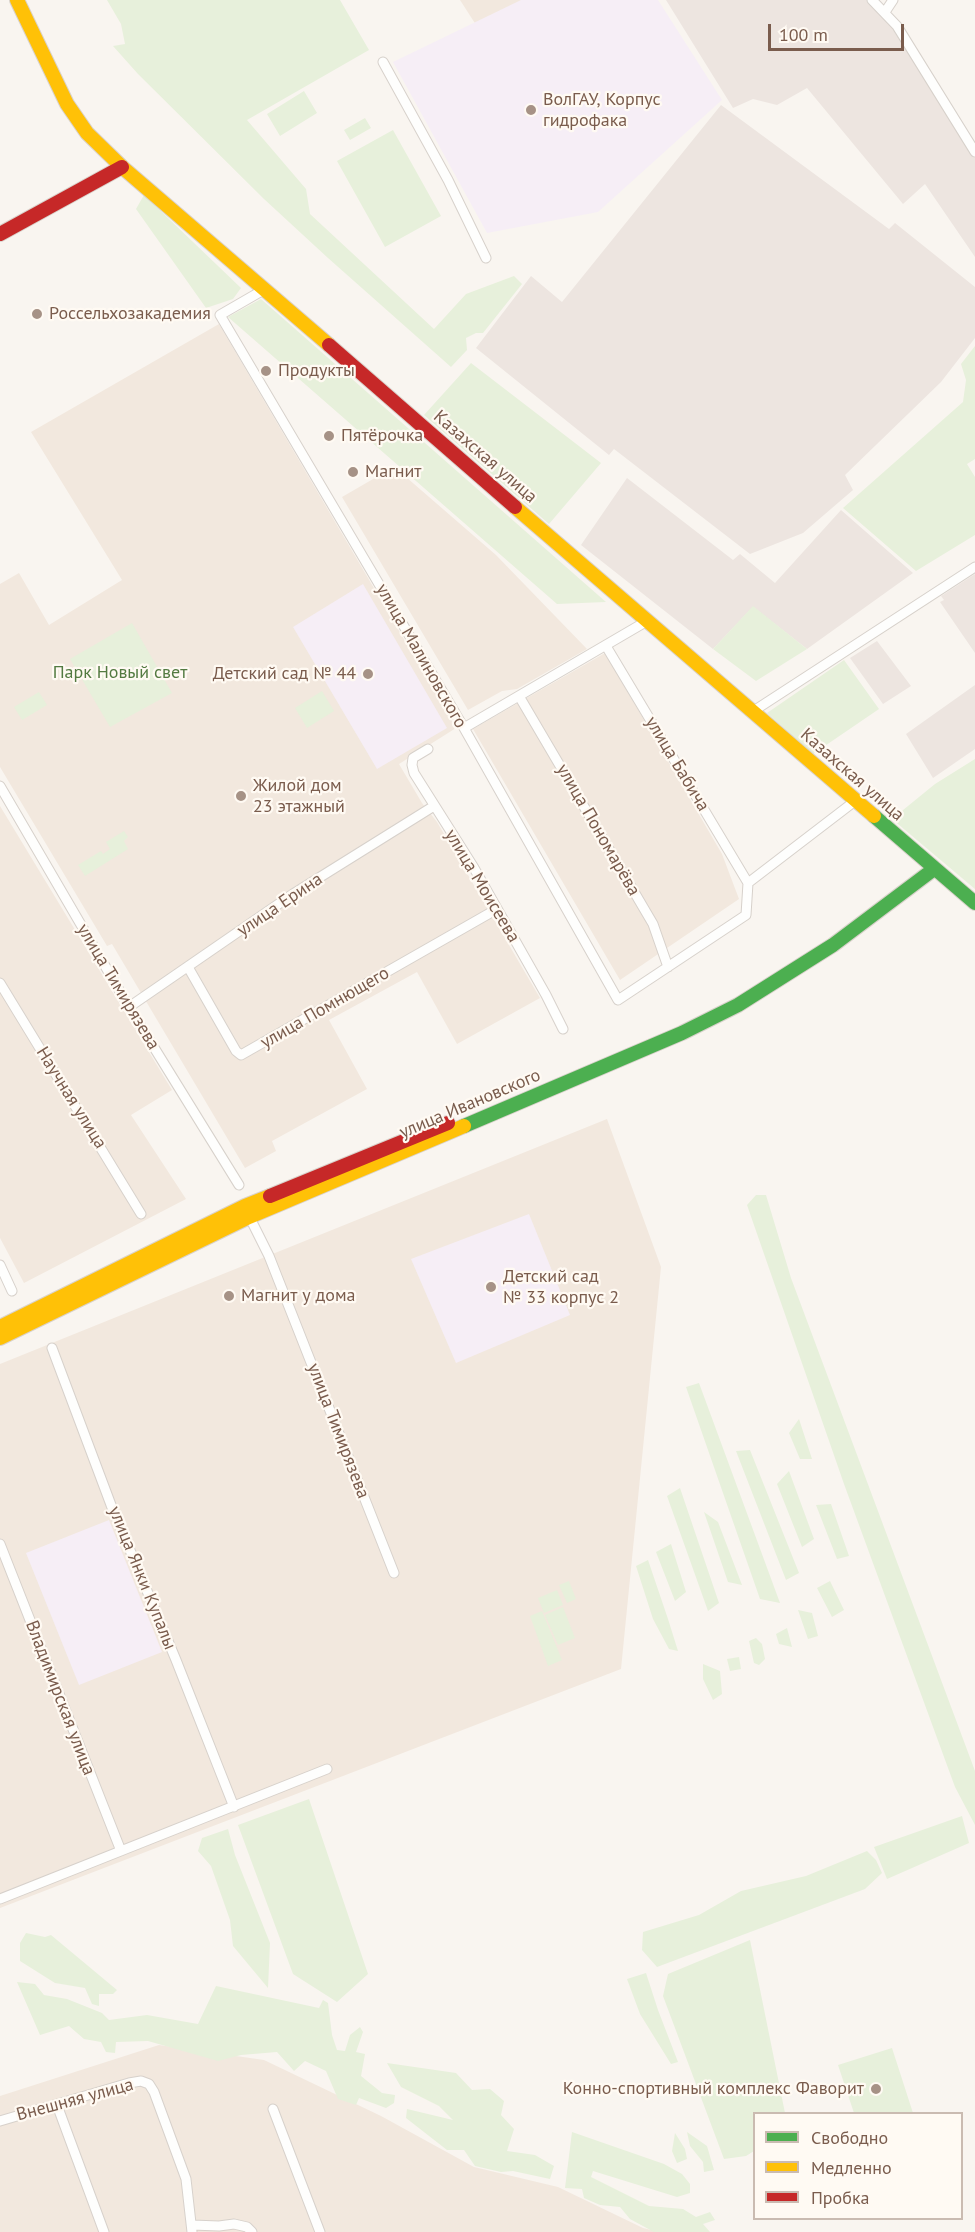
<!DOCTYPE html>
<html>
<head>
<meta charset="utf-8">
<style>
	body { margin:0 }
	#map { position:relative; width:975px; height:2232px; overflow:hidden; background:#f9f5f0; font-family:"PT Sans",sans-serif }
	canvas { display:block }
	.legend { position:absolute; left:753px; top:2112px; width:210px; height:108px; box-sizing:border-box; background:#fffaf3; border:2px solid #cabbb1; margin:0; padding:8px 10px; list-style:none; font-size:18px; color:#7a5c4d }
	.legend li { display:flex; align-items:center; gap:12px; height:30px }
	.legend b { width:30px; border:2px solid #cabbb1 }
	.scale { position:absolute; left:768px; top:24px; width:136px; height:27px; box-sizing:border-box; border:3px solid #7a5c4d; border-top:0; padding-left:8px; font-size:18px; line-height:21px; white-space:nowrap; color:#7a5c4d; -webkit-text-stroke:4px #fffaf3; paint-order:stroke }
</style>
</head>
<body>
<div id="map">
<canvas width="975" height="2232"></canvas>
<ul class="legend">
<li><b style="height:8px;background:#4caf50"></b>Свободно</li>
<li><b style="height:8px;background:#ffc107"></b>Медленно</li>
<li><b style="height:8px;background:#c62828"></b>Пробка</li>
</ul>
<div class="scale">100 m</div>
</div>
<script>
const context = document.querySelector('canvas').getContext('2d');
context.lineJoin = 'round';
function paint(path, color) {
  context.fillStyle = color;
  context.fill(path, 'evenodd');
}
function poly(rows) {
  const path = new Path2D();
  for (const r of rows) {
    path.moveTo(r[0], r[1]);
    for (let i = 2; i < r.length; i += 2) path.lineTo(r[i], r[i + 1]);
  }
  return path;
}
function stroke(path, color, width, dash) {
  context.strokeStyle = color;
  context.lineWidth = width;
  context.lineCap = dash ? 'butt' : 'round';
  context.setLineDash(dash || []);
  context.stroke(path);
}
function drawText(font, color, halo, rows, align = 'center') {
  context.font = font + ' "PT Sans",sans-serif';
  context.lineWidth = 4.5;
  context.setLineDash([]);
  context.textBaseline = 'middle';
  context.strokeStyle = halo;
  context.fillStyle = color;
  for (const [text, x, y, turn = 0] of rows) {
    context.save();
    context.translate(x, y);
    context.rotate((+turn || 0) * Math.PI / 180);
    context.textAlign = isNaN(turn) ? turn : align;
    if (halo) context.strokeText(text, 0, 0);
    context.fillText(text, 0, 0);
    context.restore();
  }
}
paint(poly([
	[460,0,532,0,478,28],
	[219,324,456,728,399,764,422,803,437,822,540,998,457,1044,417,972,329,1020,367,1089,272,1141,276,1151,245,1168,112,944,107,946,0,767,0,584,19,573,49,625,122,580,31,432],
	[380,475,406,477,496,555,587,649,517,689,502,691,468,710,342,497],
	[605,653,722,854,739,899,620,980,473,729],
	[0,806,172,1090,131,1115,186,1199,24,1283,0,1238],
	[607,1119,661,1267,621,1669,0,1908,0,1364],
	[159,2045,264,2060,381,2116,474,2167,558,2187,643,2228,660,2232,0,2232,0,2096]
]), '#f2e8de');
paint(poly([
	[666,0,869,0,887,20,975,158,975,257,925,184,903,204,807,88,777,105,753,99,733,108],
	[721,105,889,229,895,223,975,287,975,338,941,382,845,475,853,490,803,533,750,554,614,449,609,455,476,348,531,276,562,302],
	[627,478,733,560,740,554,775,583,841,510,913,573,807,649,753,607,713,649,581,545],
	[975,574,975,653,940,602,944,600,941,596],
	[877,641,911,686,883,704,850,658],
	[975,685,975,749,933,778,906,734]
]), '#ede5e0');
paint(poly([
	[521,0,658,0,722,100,598,212,487,233,393,62],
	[363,584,447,728,377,769,293,627],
	[529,1214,570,1315,456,1363,411,1259],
	[109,1520,162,1652,79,1685,26,1553]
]), '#f6eef6');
paint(poly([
	[107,0,340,0,369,50,247,120,306,189,310,214,434,329,466,294,514,276,522,284,483,333,476,333,466,338,467,350,451,367,328,258,264,199,138,74,113,46,125,44,121,24],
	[304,91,317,113,280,136,267,114],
	[365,118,371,128,350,140,344,130],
	[393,130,441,216,385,247,337,161],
	[144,195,241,288,233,299,206,308,136,209],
	[261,299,606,602,557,604,228,317],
	[975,346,975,459,967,464,975,477,975,535,916,571,843,508,963,402,966,380,961,364],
	[471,363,601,463,549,524,424,415],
	[753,606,807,649,756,681,713,649],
	[132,623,172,693,110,727,70,659],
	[844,660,879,709,813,754,767,713],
	[322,691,334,711,307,728,295,708],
	[39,692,47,705,22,720,14,707],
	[975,759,975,889,892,819,935,784],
	[124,831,128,837,124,841,128,849,85,876,78,865,101,851,103,854,110,849,106,842],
	[756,1195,766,1195,791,1278,975,1771,975,1825,955,1787,844,1484,747,1205],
	[699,1383,780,1603,760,1599,686,1387],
	[799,1419,812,1459,800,1459,789,1433],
	[750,1450,799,1573,786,1580,736,1451],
	[789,1471,814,1539,802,1547,777,1484],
	[680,1488,719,1603,708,1611,667,1496],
	[831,1504,849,1556,837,1559,816,1505],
	[704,1512,718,1522,742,1585,728,1582],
	[671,1544,686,1592,675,1601,656,1552],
	[648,1560,668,1619,678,1651,669,1649,653,1619,636,1566],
	[569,1581,576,1599,567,1603,559,1585],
	[830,1581,844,1610,832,1617,817,1588],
	[557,1590,563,1605,544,1613,538,1598],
	[563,1607,575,1638,558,1645,545,1615],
	[798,1610,812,1613,818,1636,808,1639],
	[542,1611,562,1660,548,1666,530,1616],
	[787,1628,792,1647,779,1644,776,1634],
	[756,1638,762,1644,765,1659,759,1665,754,1663,749,1641],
	[739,1657,741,1669,730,1671,727,1659],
	[703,1664,720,1671,722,1694,713,1700,703,1679],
	[309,1799,368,1974,337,2002,293,1974,238,1825],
	[962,1816,969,1843,887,1879,874,1847],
	[228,1829,235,1855,270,1943,268,1988,233,1946,230,1920,211,1866,198,1851,202,1838],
	[867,1851,876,1860,882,1873,865,1889,657,1967,642,1950,643,1932,699,1915,741,1891,806,1876],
	[26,1933,45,1937,51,1935,117,1990,113,1994,99,1994,99,2006,92,2004,85,1988,55,1983,20,1961,20,1943],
	[750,1940,785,2113,754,2114,754,2151,746,2156,724,2159,663,1996,668,1974],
	[646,1973,658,2010,678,2062,671,2064,640,2014,627,1979],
	[17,1982,35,1984,44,1995,67,1999,102,2013,109,2020,147,2015,198,2024,216,1986,319,2008,323,2000,328,2003,332,2035,337,2050,345,2051,350,2035,360,2027,363,2032,356,2052,365,2054,361,2076,382,2093,395,2095,394,2103,386,2108,359,2098,356,2105,338,2099,326,2071,305,2061,294,2071,277,2052,241,2055,218,2061,148,2041,116,2042,115,2053,106,2052,101,2042,84,2039,69,2026,40,2035],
	[892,2048,913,2113,854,2113,838,2065],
	[387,2063,456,2073,472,2090,490,2089,504,2101,501,2115,514,2129,507,2151,535,2155,554,2166,550,2179,513,2171,501,2172,475,2166,464,2150,447,2150,406,2118,407,2109,453,2120,439,2106,401,2087],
	[572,2132,664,2164,682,2174,690,2184,690,2193,677,2197,593,2171,591,2177,649,2206,683,2209,696,2217,710,2212,715,2220,703,2224,710,2232,654,2232,630,2219,620,2207,600,2205,584,2198,582,2189,565,2188],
	[687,2132,707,2146,714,2170,704,2172,703,2162,690,2146],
	[675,2133,685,2149,687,2159,677,2163,672,2151]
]), '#e7f0db');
const street = poly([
	[872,0,897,26,975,152],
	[885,12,893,0],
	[383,62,448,180,486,258],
	[265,289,220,315,464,728,618,1000,746,915,748,883,855,801],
	[606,646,748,883],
	[519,696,653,924,668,967],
	[752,712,975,567],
	[464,728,647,621],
	[428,749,413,758,412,765,414,773,474,868,546,995,563,1029],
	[0,786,129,1007,239,1185],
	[188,967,236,1051,241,1055,497,909],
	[0,983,141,1214],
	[129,1007,293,894,434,806],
	[248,1214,269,1256,394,1573],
	[0,1265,12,1291],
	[52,1348,111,1505,176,1660,234,1807],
	[0,1544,121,1851],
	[0,1899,327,1769],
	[57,2105,104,2232],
	[273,2109,320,2232],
	[0,2121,129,2083,141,2081,149,2084,154,2092,186,2179,192,2232],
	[192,2225,219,2226,234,2224,247,2227,252,2232]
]);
const fast = poly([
	[874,816,975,903],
	[464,1126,682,1033,738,1005,833,945,934,869]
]);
const slow = poly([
	[17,0,67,104,87,133,122,167,329,345],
	[515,507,874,816],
	[0,1327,245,1206,270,1196],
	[0,1338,249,1217,464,1126]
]);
const jam = poly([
	[0,234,122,167],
	[329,345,515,507],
	[270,1196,448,1123]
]);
stroke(street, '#d7d1cb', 11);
stroke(fast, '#d9d2cb', 16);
stroke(slow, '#d9d2cb', 16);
stroke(jam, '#d9d2cb', 16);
stroke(street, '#fefefd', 9);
stroke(fast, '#4caf50', 14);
stroke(slow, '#ffc107', 14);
stroke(jam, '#c62828', 14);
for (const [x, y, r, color] of [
	[531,110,6,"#a69286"],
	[37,314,6,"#a69286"],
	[266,371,6,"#a69286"],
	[329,436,6,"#a69286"],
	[353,472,6,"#a69286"],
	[368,674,6,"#a69286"],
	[241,796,6,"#a69286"],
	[491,1287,6,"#a69286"],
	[229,1296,6,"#a69286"],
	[876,2089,6,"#a69286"]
]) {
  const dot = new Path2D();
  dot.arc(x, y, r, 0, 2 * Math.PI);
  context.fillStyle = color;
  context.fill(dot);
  stroke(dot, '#fffaf3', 2);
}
drawText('18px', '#7a5c4d', '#fffaf3', [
	["ВолГАУ, Корпус",543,100],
	["гидрофака",543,121],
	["Россельхозакадемия",49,314],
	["Продукты",278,371],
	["Пятёрочка",341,436],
	["Магнит",365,472],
	["Детский сад № 44",356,674,"right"],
	["Жилой дом",253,786],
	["23 этажный",253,807],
	["Детский сад",503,1277],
	["№ 33 корпус 2",503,1298],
	["Магнит у дома",241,1296],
	["Конно-спортивный комплекс Фаворит",864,2089,"right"]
], 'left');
drawText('18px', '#7a5c4d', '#fffaf3', [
	["Казахская улица",485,457,41],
	["улица Малиновского",421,656,60],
	["улица Бабича",677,764,59],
	["Казахская улица",852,775,41],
	["улица Пономарёва",598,830,60],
	["улица Моисеева",482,886,59],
	["улица Ерина",280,905,-34],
	["улица Тимирязева",118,987,59],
	["улица Помнющего",325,1008,-30],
	["Научная улица",71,1098,58],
	["улица Ивановского",470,1104,-23],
	["улица Тимирязева",338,1431,69],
	["улица Янки Купалы",142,1578,68],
	["Владимирская улица",60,1698,69],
	["Внешняя улица",75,2100,-15]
]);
drawText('18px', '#537a41', '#fffaf3', [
	["Парк Новый свет",120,673]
]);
</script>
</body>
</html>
